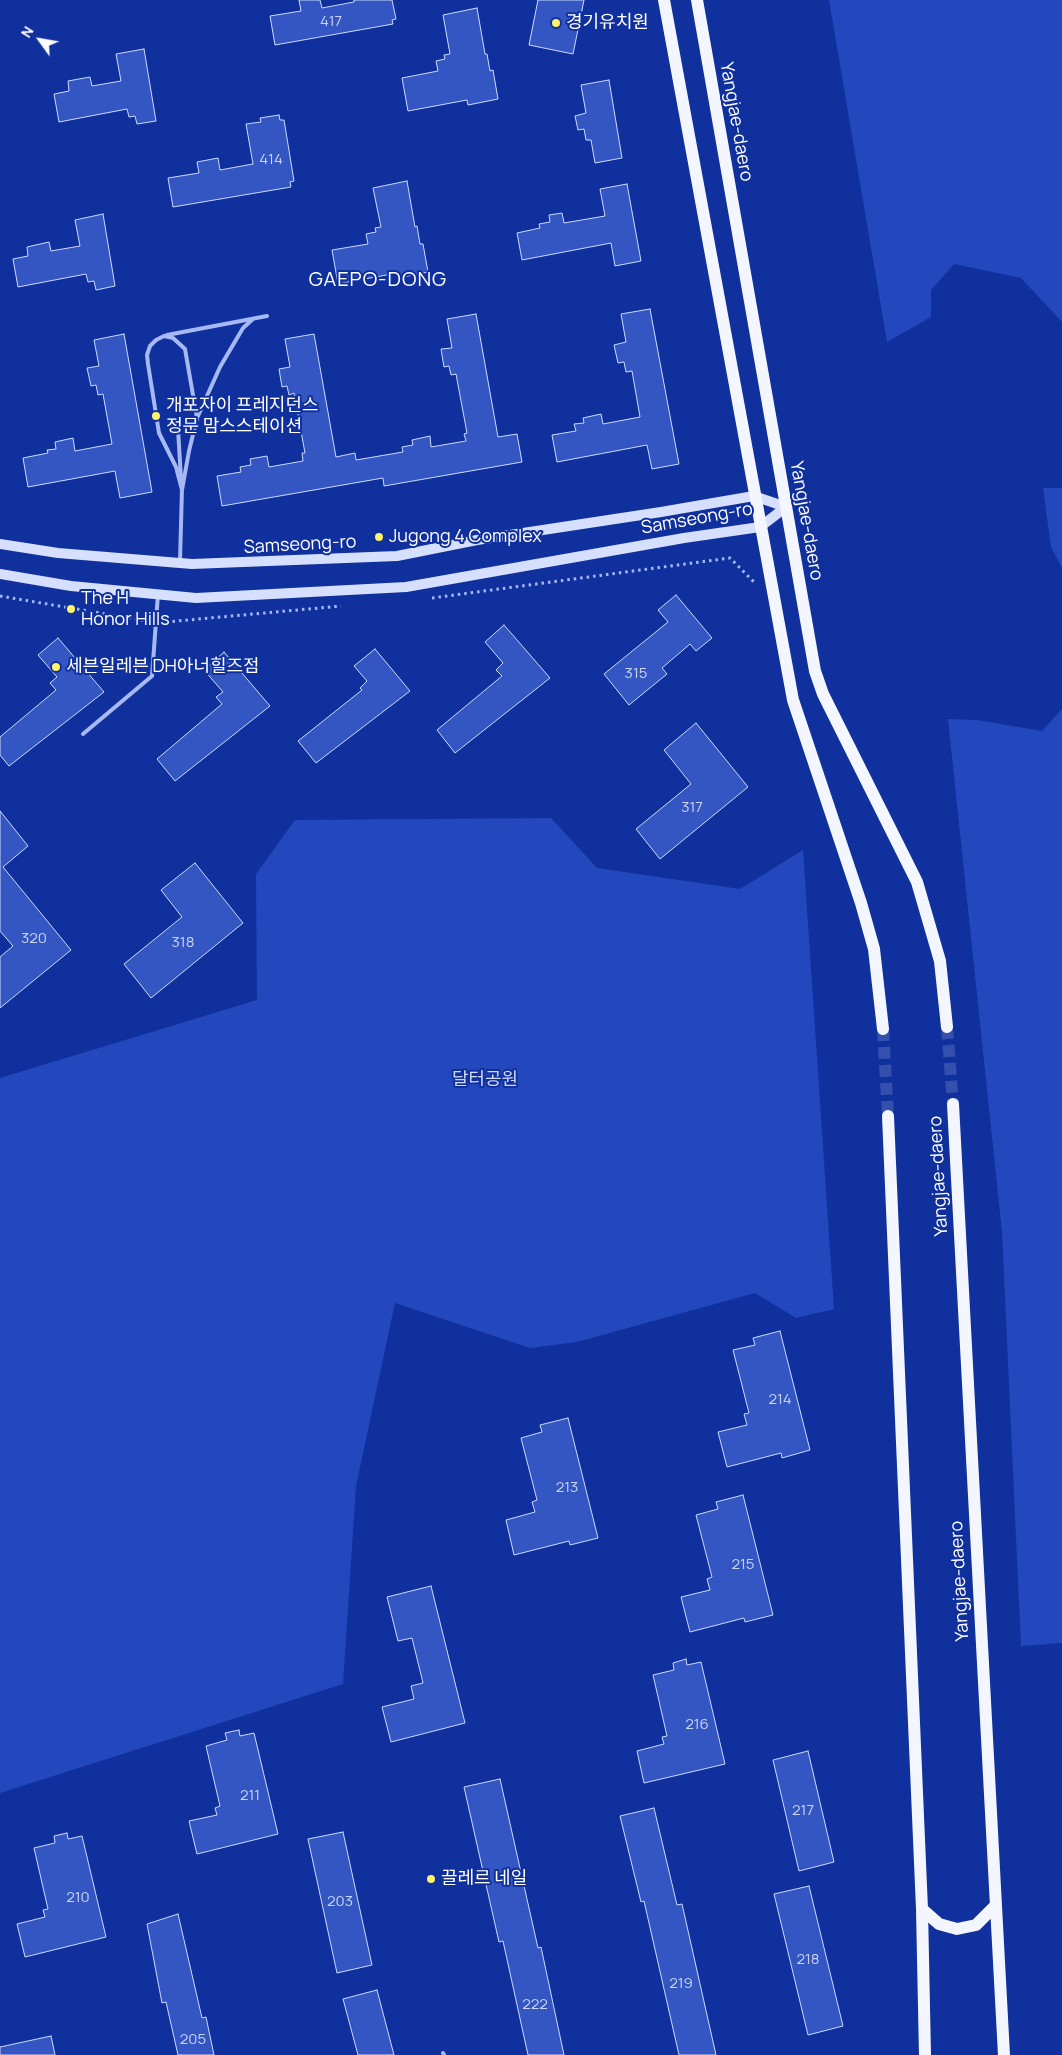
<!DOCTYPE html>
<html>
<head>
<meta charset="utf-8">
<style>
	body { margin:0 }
	#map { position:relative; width:1062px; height:2055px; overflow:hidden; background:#10309d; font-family:Manrope,sans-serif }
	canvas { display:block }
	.north { position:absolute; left:15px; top:15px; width:50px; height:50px; -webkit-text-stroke:4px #10309d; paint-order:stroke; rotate:302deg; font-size:14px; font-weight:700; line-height:20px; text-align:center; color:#fff }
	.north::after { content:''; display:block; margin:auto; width:18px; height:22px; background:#fff; clip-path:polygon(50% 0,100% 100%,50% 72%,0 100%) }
</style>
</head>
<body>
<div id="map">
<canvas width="1062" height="2055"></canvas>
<div class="north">N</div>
</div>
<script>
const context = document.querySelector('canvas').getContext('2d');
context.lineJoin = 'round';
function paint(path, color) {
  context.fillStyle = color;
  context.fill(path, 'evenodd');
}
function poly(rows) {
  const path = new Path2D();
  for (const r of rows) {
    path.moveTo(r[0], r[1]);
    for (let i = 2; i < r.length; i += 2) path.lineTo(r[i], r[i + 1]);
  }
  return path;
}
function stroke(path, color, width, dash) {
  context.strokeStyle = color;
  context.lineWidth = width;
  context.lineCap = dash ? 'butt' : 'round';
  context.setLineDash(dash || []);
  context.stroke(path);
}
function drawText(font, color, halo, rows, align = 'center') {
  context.font = font + ' Manrope,"Noto Sans KR",sans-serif';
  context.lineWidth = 4;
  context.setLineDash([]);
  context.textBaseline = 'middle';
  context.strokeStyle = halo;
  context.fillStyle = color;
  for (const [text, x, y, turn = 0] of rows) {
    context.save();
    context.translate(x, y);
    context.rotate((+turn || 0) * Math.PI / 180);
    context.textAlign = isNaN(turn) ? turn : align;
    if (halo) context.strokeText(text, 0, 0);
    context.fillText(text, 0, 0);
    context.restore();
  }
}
paint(poly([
	[829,0,1062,0,1062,322,1021,278,954,264,931,290,931,317,887,342],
	[1043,488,1062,488,1062,568,1051,547],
	[1062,709,1062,1643,1021,1646,1002,1232,948,719,977,720,1042,731],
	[551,818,597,868,740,889,803,850,834,1309,796,1318,755,1293,577,1342,530,1348,395,1303,356,1486,343,1684,0,1793,0,1078,257,1000,256,874,295,820]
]), '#2347bc');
const building = poly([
	[299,0,320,0,322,8,354,2,354,0,392,0,396,19,392,20,393,24,275,45,270,16,301,11,299,0],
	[538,0,584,0,573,54,529,45,538,0],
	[477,8,485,54,487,54,490,71,493,70,498,99,468,105,467,100,408,111,402,78,438,71,436,61,445,59,444,55,450,54,443,15,477,8],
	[144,49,156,121,137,124,135,116,129,117,127,109,59,122,54,94,69,91,68,81,90,77,92,86,121,81,116,54,144,49],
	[609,80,622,158,595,163,591,140,586,140,584,129,578,130,575,116,586,113,581,85,609,80],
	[279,115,280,120,284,120,294,181,290,182,291,187,173,207,168,178,199,173,197,162,218,158,220,170,253,164,246,124,261,122,260,118,279,115],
	[407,181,415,227,417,226,420,244,423,244,428,272,398,278,397,273,338,284,332,250,368,244,366,234,376,232,375,228,381,227,373,188,407,181],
	[627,184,641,261,615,266,611,243,522,260,517,233,540,228,539,224,550,222,549,215,562,213,564,223,605,216,600,189,627,184],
	[103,214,115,286,96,290,94,281,88,282,86,274,18,287,13,259,28,256,27,247,49,242,51,251,80,246,75,220,103,214],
	[650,309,679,464,652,469,647,445,557,462,552,435,576,431,574,424,584,423,583,418,601,414,603,424,640,417,632,371,626,372,624,362,618,363,614,345,626,342,621,314,650,309],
	[476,314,498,437,517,434,522,462,384,486,383,478,222,506,217,476,241,472,240,467,251,465,250,459,267,456,269,467,303,461,302,453,305,453,294,393,289,395,287,386,282,387,279,369,290,367,285,339,314,334,336,457,355,453,356,460,403,452,402,447,413,445,412,440,430,436,431,447,466,441,464,434,467,433,456,374,451,375,449,366,444,367,441,349,452,348,447,319,476,314],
	[124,334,152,492,120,498,115,471,28,487,23,458,48,453,47,450,56,449,55,442,73,438,75,451,112,444,103,394,98,395,96,385,91,386,87,368,99,366,94,340,124,334],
	[676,595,712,638,696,651,690,644,662,668,667,674,629,705,604,674,668,622,658,610,676,595],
	[504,625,550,678,455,753,437,730,502,676,496,670,503,663,485,642,504,625],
	[58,638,104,692,9,766,0,755,0,737,56,690,50,683,57,677,38,655,58,638],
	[375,649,410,691,316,763,298,741,362,690,360,688,367,681,354,666,375,649],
	[224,652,270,706,175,781,157,759,222,704,216,697,223,692,204,670,224,652],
	[696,723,748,787,660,859,636,829,691,784,664,750,696,723],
	[0,811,28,846,3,867,71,950,0,1008,0,957,13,946,0,931,0,811],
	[195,863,243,923,151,998,124,964,182,917,161,890,195,863],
	[780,1331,810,1450,782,1458,781,1453,727,1467,718,1432,747,1425,744,1414,749,1413,733,1350,755,1345,753,1338,780,1331],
	[568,1418,598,1538,570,1545,569,1541,514,1555,506,1520,535,1512,532,1502,537,1500,521,1438,542,1432,540,1425,568,1418],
	[743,1495,773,1615,745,1622,744,1618,690,1632,681,1597,710,1590,707,1579,712,1577,696,1515,718,1509,716,1502,743,1495],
	[431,1586,465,1723,391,1742,382,1707,414,1699,411,1686,423,1683,412,1638,398,1641,387,1597,431,1586],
	[686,1659,687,1665,701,1662,725,1764,644,1783,637,1751,664,1744,662,1737,667,1736,653,1675,674,1670,673,1663,686,1659],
	[239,1730,240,1736,254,1733,278,1834,197,1854,189,1821,217,1815,215,1808,220,1806,206,1746,227,1740,225,1733,239,1730],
	[808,1751,834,1862,799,1871,773,1760,808,1751],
	[500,1779,538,1948,541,1947,564,2055,528,2055,503,1941,499,1942,464,1787,500,1779],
	[654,1808,677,1905,682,1904,716,2055,679,2055,644,1901,641,1902,620,1816,654,1808],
	[343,1832,372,1965,337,1973,308,1839,343,1832],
	[67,1833,68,1839,82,1836,106,1937,25,1957,17,1924,45,1917,43,1910,48,1909,34,1848,55,1843,54,1836,67,1833],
	[809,1886,843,2026,808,2035,774,1894,809,1886],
	[178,1914,202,2018,206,2017,214,2055,178,2055,166,2002,162,2003,147,1924,178,1914],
	[377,1990,394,2055,358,2055,343,1999,377,1990],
	[51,2036,55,2055,0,2055,0,2047,51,2036]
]);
paint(building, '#3456c3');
stroke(building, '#cedafe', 1);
stroke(poly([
	[947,1027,953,1104],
	[883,1029,888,1116]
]), '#344fac', 12, [12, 6]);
stroke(poly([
	[0,596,147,621],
	[432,598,730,558,755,583],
	[166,622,341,606]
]), '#a6b9f5', 3, [2.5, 4]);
stroke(poly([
	[167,335,267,316],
	[164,336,173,338,185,349,197,418,189,451,182,490,176,467,159,433,148,364,147,355,150,346,156,340,164,336],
	[198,416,220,367,243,328,253,319],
	[178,429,181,479],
	[180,561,182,488],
	[83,734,152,676,158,594],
	[443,2053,444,2055]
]), '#a6b9f5', 4);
stroke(poly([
	[0,544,58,553,192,564,397,556,477,540,661,512,754,496,786,507],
	[0,574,71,586,196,598,406,587,684,538,760,527,786,507]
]), '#d6dffe', 10);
stroke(poly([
	[664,0,793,700,861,903,874,949,883,1029],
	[697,0,815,671,823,694,917,882,940,961,947,1027],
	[953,1104,1004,2055],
	[888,1116,922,1909,925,2055],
	[922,1909,939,1924,957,1929,976,1925,995,1906]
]), '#f3f6ff', 12);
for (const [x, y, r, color] of [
	[556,23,5,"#fff369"],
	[156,416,5,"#fff369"],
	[379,537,5,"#fff369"],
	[71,609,5,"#fff369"],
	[56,667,5,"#fff369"],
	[431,1879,5,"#fff369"]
]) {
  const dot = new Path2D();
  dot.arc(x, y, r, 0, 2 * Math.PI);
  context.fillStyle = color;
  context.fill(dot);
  stroke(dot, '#10309d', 2);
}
drawText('15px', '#ccd5f0', null, [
	["417",331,22],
	["414",271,160],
	["315",636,674],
	["317",692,808],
	["320",34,939],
	["318",183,943],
	["214",780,1400],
	["213",567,1488],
	["215",743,1565],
	["216",697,1725],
	["211",250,1796],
	["217",803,1811],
	["210",78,1898],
	["203",340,1902],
	["218",808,1960],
	["219",681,1984],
	["222",535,2005],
	["205",193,2040]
]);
drawText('18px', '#fff', '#10309d', [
	["경기유치원",566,23],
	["개포자이 프레지던스",166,406],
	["정문 맘스스테이션",166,427],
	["Jugong 4 Complex",389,537],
	["The H",81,599],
	["Honor Hills",81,620],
	["세븐일레븐 DH아너힐즈점",66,667],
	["끌레르 네일",441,1879]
], 'left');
drawText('18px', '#fff', '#10309d', [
	["Yangjae-daero",736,122,80],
	["Samseong-ro",697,519,-10],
	["Yangjae-daero",806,521,80],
	["Samseong-ro",300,545,-3],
	["Yangjae-daero",939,1176,-93],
	["Yangjae-daero",960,1581,-93]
]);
drawText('18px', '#cedafe', '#10309d', [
	["달터공원",485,1080]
]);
context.letterSpacing = '1px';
drawText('20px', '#fff', '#10309d', [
	["GAEPO-DONG",378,280]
]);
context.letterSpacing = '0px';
</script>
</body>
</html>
